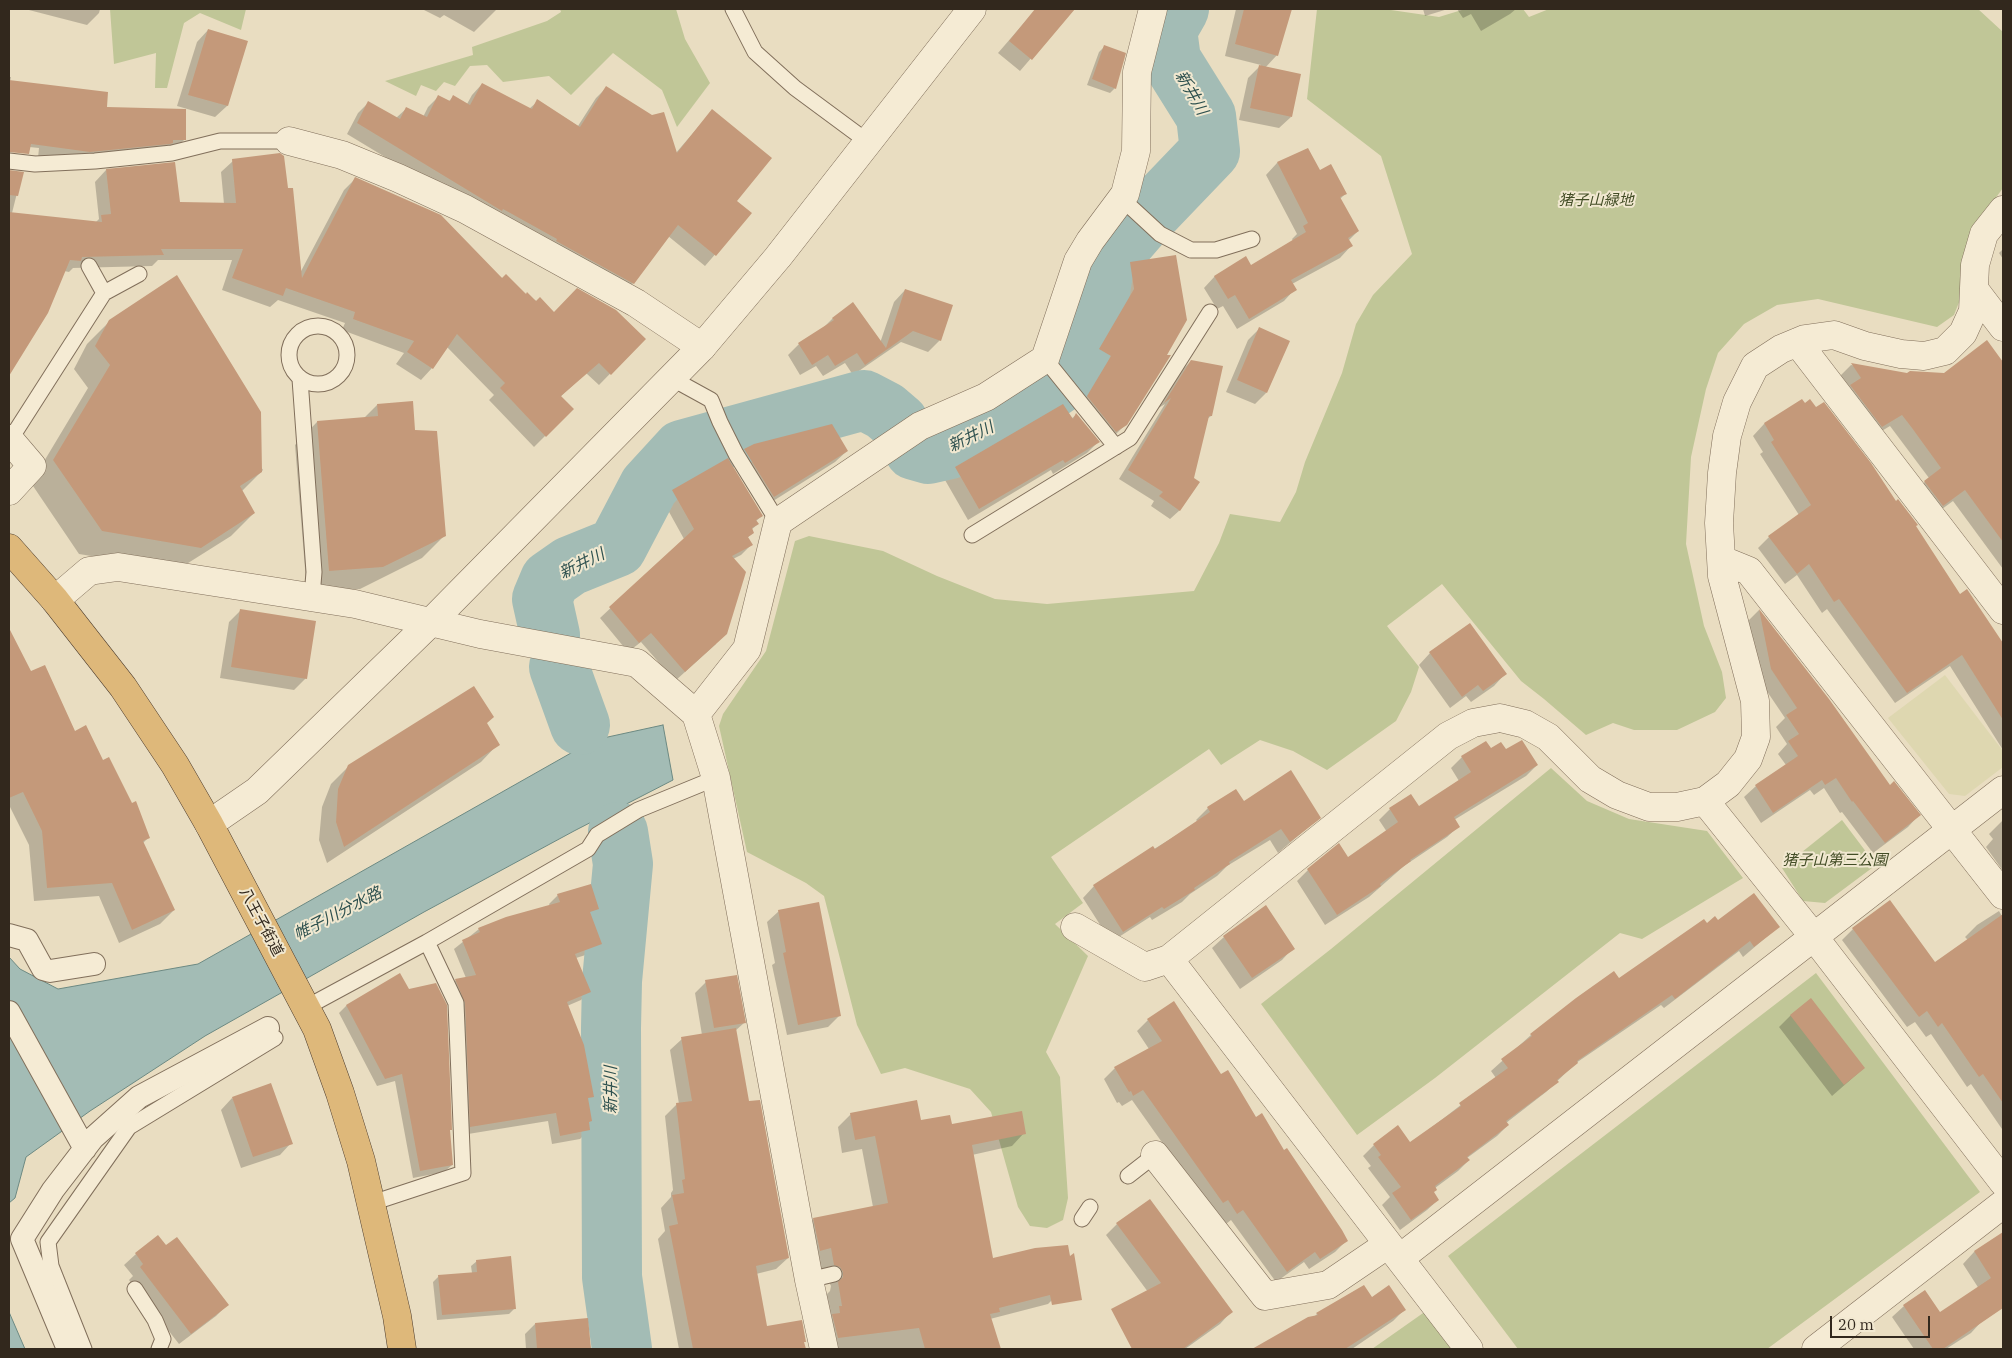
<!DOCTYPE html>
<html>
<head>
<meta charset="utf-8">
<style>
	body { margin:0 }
	#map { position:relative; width:2012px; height:1358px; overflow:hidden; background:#e9ddc1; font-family:"IBM Plex Serif",serif }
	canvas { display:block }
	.frame { position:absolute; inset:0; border:10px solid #32281d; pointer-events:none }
	.scale { position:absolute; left:1830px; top:1316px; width:100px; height:22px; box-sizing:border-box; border:2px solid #32281d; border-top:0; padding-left:6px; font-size:15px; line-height:18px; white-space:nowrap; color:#32281d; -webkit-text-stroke:4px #f1e8d0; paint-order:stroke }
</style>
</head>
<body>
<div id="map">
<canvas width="2012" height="1358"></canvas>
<div class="frame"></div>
<div class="scale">20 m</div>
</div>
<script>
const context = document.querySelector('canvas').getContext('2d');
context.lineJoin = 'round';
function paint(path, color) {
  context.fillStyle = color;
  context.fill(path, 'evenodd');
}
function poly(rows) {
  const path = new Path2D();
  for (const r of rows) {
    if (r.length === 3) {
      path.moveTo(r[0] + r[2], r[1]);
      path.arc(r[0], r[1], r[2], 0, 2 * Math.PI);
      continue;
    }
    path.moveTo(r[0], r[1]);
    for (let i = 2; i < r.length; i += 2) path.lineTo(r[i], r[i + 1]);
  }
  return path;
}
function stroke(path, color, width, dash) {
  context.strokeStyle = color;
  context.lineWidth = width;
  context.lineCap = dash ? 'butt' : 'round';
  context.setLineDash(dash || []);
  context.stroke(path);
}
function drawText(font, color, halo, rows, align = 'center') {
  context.font = font + ' "IBM Plex Serif","Noto Sans JP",serif';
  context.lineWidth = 4;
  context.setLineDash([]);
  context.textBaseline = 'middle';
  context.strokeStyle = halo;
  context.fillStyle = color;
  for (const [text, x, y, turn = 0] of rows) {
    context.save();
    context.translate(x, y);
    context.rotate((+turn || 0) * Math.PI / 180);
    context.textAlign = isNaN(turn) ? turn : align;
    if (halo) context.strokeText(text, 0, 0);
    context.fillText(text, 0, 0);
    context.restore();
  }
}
paint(poly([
	[1945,675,2003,751,2003,767,1965,796,1949,794,1888,718]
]), '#ded7b0');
paint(poly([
	[110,9,246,9,241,30,200,13,184,23,167,88,155,88,156,53,114,64],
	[560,9,676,9,685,39,710,83,677,127,662,90,613,53,571,95,549,76,503,82,487,65,470,66,455,86,444,82,436,91,421,85,416,96,385,81,473,55,472,47,547,21,561,12],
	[1317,9,1384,9,1439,17,1465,9,1523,9,1529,17,1549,9,1978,9,2003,32,2003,188,1977,223,1963,292,1954,315,1937,327,1818,299,1777,305,1744,324,1718,353,1706,389,1691,457,1686,544,1704,626,1722,672,1726,698,1715,712,1677,730,1634,730,1613,723,1586,735,1544,699,1521,681,1442,584,1387,626,1419,667,1411,692,1396,721,1327,770,1293,751,1260,740,1221,765,1209,749,1051,857,1083,903,1055,924,1088,956,1046,1052,1060,1077,1068,1198,1063,1220,1047,1228,1030,1226,1018,1207,991,1112,970,1089,905,1068,881,1074,857,1025,824,896,806,883,747,852,719,726,723,714,766,651,795,541,809,536,883,551,937,576,995,599,1047,604,1194,591,1219,543,1230,514,1280,522,1296,492,1305,462,1342,373,1356,324,1373,295,1412,254,1381,156,1307,99],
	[1551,768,1587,801,1629,819,1707,831,1743,878,1642,939,1620,933,1435,1078,1357,1135,1261,1004,1331,949],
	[1842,820,1876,865,1825,903,1803,901,1782,868],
	[1816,973,1980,1192,1767,1349,1518,1349,1448,1256],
	[1426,1311,1455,1349,1372,1349]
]), '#c0c697');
const water = poly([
	[663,725,673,780,574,831,424,912,205,1036,90,1111,26,1157,15,1198,9,1203,9,957,20,969,58,989,198,964,594,740,663,725],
	[9,1312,25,1349,9,1349,9,1312]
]);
paint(water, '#a3bcb5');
stroke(water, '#6c8982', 1);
paint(poly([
	[25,9,100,9,99,13,87,25],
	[422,9,497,9,474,32,444,15,440,18],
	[1036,9,1048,9,1063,21,1020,71,998,53],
	[1236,9,1291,9,1277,55,1265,68,1291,117,1279,128,1239,120,1248,78,1261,65,1225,56],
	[1423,9,1448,9,1425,16],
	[1457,9,1516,9,1510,14,1481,31,1471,14,1463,18],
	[208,30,246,42,227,106,215,117,177,106,197,42],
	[1105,46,1115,88,1110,93,1087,85,1099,52],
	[9,77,11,77,10,82,106,108,185,139,173,151,38,158,39,148,9,145],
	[482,84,529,109,538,101,578,126,596,98,606,88,675,154,712,111,735,201,750,214,705,266,668,236,633,283,623,294,491,221,347,134,358,113,368,103,396,118,407,108,423,117,428,107,438,97,448,102,453,97,467,104,472,95],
	[1307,149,1319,171,1345,194,1340,199,1358,231,1348,241,1351,246,1340,258,1292,284,1295,289,1284,301,1237,329,1223,306,1217,309,1204,288,1215,276,1251,267,1293,241,1292,239,1297,234,1266,175,1277,163],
	[233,161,300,273,344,190,355,179,554,313,644,339,599,385,586,373,560,397,572,409,534,447,489,400,494,395,447,347,432,368,421,380,396,364,404,353,342,330,345,323,278,300,270,307,222,290,232,260,158,260,152,266,73,268,69,272,64,271,47,313,9,374,9,187,18,189,12,213,95,223,99,219,95,182,106,170,179,203,224,204,221,172],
	[2003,249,2003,259,1999,253],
	[1175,256,1126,424,1114,436,1076,408,1101,368,1089,361,1123,301,1119,275,1130,264],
	[905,290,940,340,928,352,901,342,853,375,845,363,823,376,816,366,800,375,788,355,799,344,821,330,833,318,880,343,894,302],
	[110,321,252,454,263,470,242,491,254,513,231,536,177,570,79,554,31,483,88,388,74,369,87,344],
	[1259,329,1266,393,1255,404,1226,392,1248,340],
	[1987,342,2003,364,2003,569,1953,501,1931,517,1913,493,1929,478,1890,426,1870,438,1840,376,1851,365,1907,374,1944,375],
	[1191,361,1211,416,1207,419,1180,510,1170,519,1151,506,1154,501,1119,479,1165,404,1157,409,1182,370],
	[1802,401,1896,503,1914,526,1960,595,1967,591,2003,645,2003,750,1950,666,1895,703,1827,609,1822,613,1797,575,1785,584,1758,548,1769,537,1799,515,1760,454,1763,452,1753,436,1764,424],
	[377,405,414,431,445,535,422,558,360,589,307,593,295,445,317,422,364,418],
	[1076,415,1098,442,1087,453,1053,474,1051,470,968,520,945,480,956,468,1071,419],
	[745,450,847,451,835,462,762,508,733,462],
	[727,460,762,516,756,521,758,524,751,530,753,533,747,538,751,545,741,555,733,559,716,644,675,681,641,642,628,652,600,618,684,539,663,501,673,491],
	[241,610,306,678,294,690,220,678,229,622],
	[1759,610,1828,699,1889,786,1919,815,1908,827,1873,853,1842,812,1840,813,1824,788,1814,795,1810,790,1761,823,1744,797,1756,786,1786,765,1778,754,1787,744,1776,727,1785,718,1760,681,1748,621],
	[14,641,31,673,74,733,103,761,148,838,143,843,174,910,160,924,119,943,99,896,34,901,29,845,9,805,9,644],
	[1430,653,1505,674,1494,686,1471,702,1466,696,1450,708,1419,665],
	[498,744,481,762,327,863,319,840,322,807,331,784,349,766],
	[1506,751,1537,765,1526,776,1454,820,1458,827,1447,837,1404,866,1369,897,1325,925,1297,881,1308,870,1348,858,1387,832,1379,820,1390,809,1411,796,1419,808,1459,781,1451,768,1462,757],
	[1243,803,1319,818,1278,853,1270,840,1227,866,1217,876,1190,894,1182,902,1152,920,1150,917,1111,942,1083,898,1094,886,1198,822,1196,820,1208,808],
	[2003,820,2003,871,1986,847,1993,839,1989,834],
	[558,895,597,909,590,916,600,944,592,953,576,958,590,991,581,1000,567,1006,593,1097,588,1102,591,1121,588,1124,589,1130,580,1139,552,1144,548,1121,462,1135,447,989,456,980,466,978,454,949,479,929,550,906,549,904],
	[779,911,840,1015,828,1027,787,1035,772,965,775,963,767,922],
	[1999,911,2003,918,2002,1129,1971,1084,1967,1087,1931,1034,1926,1037,1915,1022,1907,1027,1842,940,1853,929,1935,963,1968,940,1965,937,1977,925],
	[1718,922,1778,927,1743,957,1739,951,1664,1008,1661,1005,1576,1063,1546,1092,1506,1123,1508,1125,1497,1136,1467,1158,1469,1160,1458,1171,1435,1188,1433,1193,1438,1200,1427,1210,1400,1230,1382,1205,1390,1197,1368,1168,1371,1166,1363,1156,1374,1145,1397,1127,1410,1144,1496,1078,1491,1071,1531,1035,1706,924],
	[1224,937,1293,948,1282,960,1240,989,1212,948],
	[400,975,449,1131,452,1165,444,1172,413,1178,395,1081,377,1086,339,1013,346,1006],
	[706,982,744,1023,735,1031,748,1102,788,1258,776,1269,756,1274,766,1328,805,1341,803,1343,804,1349,679,1349,658,1239,665,1231,661,1208,671,1197,671,1193,673,1190,665,1116,677,1104,679,1104,670,1050,682,1039,702,1035,695,993],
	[1791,1015,1864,1068,1832,1096,1779,1027],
	[1148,1020,1221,1076,1284,1151,1346,1241,1335,1252,1309,1269,1304,1262,1276,1282,1231,1220,1226,1224,1216,1210,1212,1213,1132,1100,1122,1106,1119,1102,1117,1103,1104,1079,1115,1068,1149,1049,1137,1031],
	[232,1098,291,1143,280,1155,241,1168,221,1110],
	[851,1114,1024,1133,1012,1146,972,1155,992,1259,1061,1291,1048,1304,990,1319,999,1349,833,1349,825,1296,830,1291,831,1286,828,1280,822,1278,801,1232,814,1219,873,1207,862,1149,842,1153,838,1127],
	[1117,1224,1231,1312,1220,1324,1185,1349,1151,1349,1151,1296,1106,1235],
	[2003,1234,2003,1301,1992,1309,1963,1264,1974,1252],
	[166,1247,227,1305,216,1316,179,1344,129,1280,133,1276,124,1265,136,1254],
	[477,1261,515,1308,509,1314,437,1320,433,1282,439,1276,472,1273,471,1266],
	[1371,1299,1404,1310,1393,1321,1352,1349,1255,1349,1308,1318,1313,1318,1317,1314],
	[1904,1306,1939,1313,1982,1321,1971,1333,1946,1349,1914,1349,1892,1317],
	[586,1319,590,1349,526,1349,525,1334,535,1324]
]), '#0003');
stroke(poly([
	[550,635,542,599,550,580,570,566,617,547,649,486,682,450,864,400,885,411,899,423,914,450,928,454,950,449,1018,412,1057,385,1072,369,1097,312,1104,266,1142,222,1210,151,1206,116,1171,60,1167,30,1179,9],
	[559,667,580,725],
	[618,832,623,864,612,981,611,1028,612,1277,622,1349]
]), '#a3bcb5', 60);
paint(poly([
	[1035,9,1075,9,1032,60,1009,41],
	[1244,9,1292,9,1278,56,1235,44],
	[208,29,248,41,228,106,188,95],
	[1104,45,1126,53,1116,89,1092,79],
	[1259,65,1301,74,1292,117,1250,108],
	[9,80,108,92,107,107,186,109,186,140,173,140,173,143,170,144,90,152,31,144,29,154,9,152],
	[482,83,532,109,537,99,580,127,606,86,652,115,664,112,677,153,712,109,772,158,737,201,752,213,716,256,678,225,634,284,556,241,557,239,503,209,502,211,357,123,368,101,400,119,406,107,427,117,438,95,450,101,453,95,470,105],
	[1308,148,1320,170,1331,164,1347,194,1340,197,1359,231,1348,238,1353,246,1291,280,1297,290,1249,319,1235,295,1228,299,1214,276,1246,256,1251,265,1306,232,1303,226,1308,223,1277,162],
	[280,153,284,156,288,188,293,188,302,278,355,177,441,215,502,278,506,274,526,294,527,292,536,301,540,297,554,312,577,288,616,310,646,339,611,375,599,363,561,396,574,409,546,437,500,388,505,383,457,334,433,369,407,352,414,341,353,319,355,312,286,288,283,296,232,278,243,249,161,249,164,255,82,257,81,261,70,260,48,313,9,376,9,212,102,222,101,215,111,214,106,169,175,162,180,202,236,203,232,159],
	[9,170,24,172,18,196,9,195],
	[1176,255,1187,320,1167,355,1171,355,1127,425,1116,432,1087,396,1111,356,1099,349,1134,289,1130,262],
	[177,275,261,412,262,472,240,486,255,513,201,548,102,531,53,460,110,365,95,346,109,320],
	[905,289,953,305,941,341,913,331,865,365,857,353,835,366,828,355,812,365,798,343,834,320,832,318,853,302,886,348],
	[1259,327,1290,341,1267,393,1237,380],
	[1987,340,2003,362,2003,542,1965,490,1943,506,1924,481,1941,468,1912,428,1902,415,1882,427,1850,385,1861,378,1851,363,1907,373,1910,371,1944,373],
	[1191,360,1223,366,1212,416,1209,416,1194,478,1200,482,1180,511,1159,496,1163,492,1128,470,1171,398,1164,403],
	[1802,399,1805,403,1810,399,1816,407,1824,402,1871,463,1896,501,1898,499,1918,525,1916,526,1960,594,1967,589,2003,643,2003,720,1962,655,1907,693,1839,599,1834,602,1809,564,1797,574,1768,536,1811,505,1771,442,1774,440,1764,423],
	[413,401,415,430,437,431,446,536,383,567,329,571,317,421,378,416,377,404],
	[1063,404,1073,419,1076,413,1100,442,1065,463,1063,460,979,509,955,467],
	[832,424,848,451,774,497,744,449,754,444],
	[728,458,763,516,756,520,759,524,752,528,754,533,748,537,753,545,732,556,746,572,727,634,685,672,651,633,639,643,609,607,694,529,672,490],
	[240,609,316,621,307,679,231,667],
	[1759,609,1829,699,1890,785,1894,781,1921,815,1885,843,1853,801,1852,802,1836,778,1825,785,1822,780,1773,813,1755,785,1798,756,1788,741,1799,734,1786,715,1797,708,1771,669],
	[1470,623,1507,674,1483,691,1478,685,1462,697,1429,652],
	[9,628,31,671,45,665,75,731,86,725,103,760,109,757,132,803,136,801,150,838,143,841,175,910,132,930,112,883,47,888,42,831,23,792,9,798],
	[474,686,494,717,487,723,500,745,344,847,336,822,338,789,348,765],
	[1522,740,1538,765,1454,817,1460,827,1410,860,1411,861,1380,884,1381,886,1337,915,1307,869,1339,843,1348,857,1398,822,1389,808,1411,794,1419,806,1471,772,1461,756,1486,741,1491,748,1501,742,1506,749],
	[1291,770,1321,818,1290,842,1281,829,1229,862,1230,864,1194,888,1195,890,1164,909,1162,907,1123,932,1093,885,1153,846,1155,849,1210,812,1207,807,1236,789,1244,801],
	[591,884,599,909,590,912,602,944,575,954,591,992,567,1002,584,1045,594,1097,588,1098,592,1121,589,1122,590,1130,560,1136,556,1113,470,1127,465,1003,455,979,476,975,462,940,480,932,478,928,506,917,560,902,557,894],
	[1754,893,1780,927,1754,947,1750,941,1675,999,1672,995,1577,1061,1578,1063,1557,1080,1559,1082,1506,1121,1509,1125,1467,1157,1470,1160,1435,1186,1437,1190,1434,1192,1439,1200,1411,1220,1392,1193,1401,1187,1378,1157,1381,1155,1373,1144,1398,1125,1410,1142,1461,1106,1459,1103,1508,1068,1501,1059,1532,1036,1530,1034,1576,998,1614,971,1619,978,1704,919,1707,923,1715,916,1718,920],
	[1890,900,1935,962,2003,914,2003,1103,1983,1074,1979,1077,1942,1023,1938,1027,1927,1011,1919,1017,1852,928],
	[819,902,841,1016,798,1025,783,953,786,952,778,910],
	[1266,905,1295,949,1252,978,1223,936],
	[400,973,409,989,436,983,447,1005,452,1130,450,1130,453,1165,420,1171,402,1074,385,1079,346,1005],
	[737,975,746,1023,714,1028,705,980],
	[1811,998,1865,1068,1844,1085,1790,1015],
	[1174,1001,1221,1074,1228,1070,1256,1117,1262,1113,1284,1150,1287,1148,1342,1230,1348,1241,1320,1259,1315,1252,1287,1272,1243,1210,1237,1214,1228,1200,1223,1203,1143,1090,1133,1096,1131,1091,1129,1092,1114,1067,1162,1041,1147,1019],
	[736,1028,749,1101,760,1100,789,1258,756,1266,767,1326,802,1320,806,1342,804,1342,806,1349,693,1349,669,1226,678,1224,672,1195,684,1193,682,1180,685,1179,676,1103,692,1101,681,1037],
	[271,1083,293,1144,253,1157,232,1097],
	[917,1100,921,1120,950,1115,952,1124,1022,1111,1026,1134,972,1145,993,1258,1035,1248,1068,1245,1070,1256,1074,1253,1082,1300,1052,1305,1050,1295,999,1308,1000,1312,990,1314,1001,1349,925,1349,919,1328,838,1338,832,1314,840,1313,839,1306,842,1306,838,1282,843,1277,843,1272,840,1267,834,1265,831,1248,820,1251,813,1218,888,1203,875,1136,855,1140,850,1113],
	[1150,1199,1233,1312,1183,1349,1132,1349,1111,1309,1161,1283,1116,1223],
	[2003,1232,2003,1308,1943,1349,1933,1349,1903,1305,1925,1290,1940,1312,1991,1278,1974,1251],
	[158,1235,166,1245,177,1237,229,1305,191,1334,140,1267,143,1264,135,1253],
	[511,1256,516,1309,442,1315,438,1275,477,1272,476,1260],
	[1364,1285,1372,1297,1389,1285,1406,1310,1345,1349,1252,1349,1308,1317,1318,1315,1316,1313],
	[588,1318,591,1349,537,1349,535,1323]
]), '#c4997a');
const service = poly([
	[733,9,755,52,795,88,868,142],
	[9,161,35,164,95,161,172,153,220,141,289,141],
	[1121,198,1160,234,1191,250,1216,250,1252,239],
	[89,266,104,293],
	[318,355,29],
	[1045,359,1116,447],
	[671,378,711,400,720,422,736,454,778,522],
	[300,379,314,572,312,597],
	[10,440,104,293,139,274],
	[972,535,1130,438,1210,312],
	[427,942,588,849,597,835,638,810,716,778],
	[305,1008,427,942,456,1003,463,1173,372,1203],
	[1128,1176,1155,1155],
	[1082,1219,1090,1207],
	[809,1280,834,1274],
	[135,1289,155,1320,163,1339,159,1349],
	[84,1349,51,1266,48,1242,129,1127,275,1038]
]);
const pedestrian = poly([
	[9,935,27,940,43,969,50,971,94,964],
	[9,1012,85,1149],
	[68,1349,22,1239,53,1190,93,1138,139,1097,268,1028]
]);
const minor = poly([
	[289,141,342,155,398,178,465,209,636,303,702,347],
	[1974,289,2003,327],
	[1798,343,2003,610],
	[9,439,32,466,9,491],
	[1722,560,1749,571,2003,895],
	[55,600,89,571,118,567,355,604,480,634,637,663,696,714,716,778,809,1280,824,1349],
	[696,714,747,649,778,522,920,426,986,397,1045,359,1078,261,1090,241,1125,194,1136,151,1137,72,1153,9],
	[1705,801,1814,937,2003,1182],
	[1075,927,1145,967,1169,959],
	[1155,1155,1265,1296,1328,1285,1387,1245],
	[1400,1258,2003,790],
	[1469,1349,1169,959,1448,736,1473,723,1500,718,1525,724,1548,737,1590,779,1617,795,1649,807,1677,807,1705,801,1728,784,1748,759,1756,737,1755,701,1722,576,1719,523,1722,473,1727,436,1737,402,1755,366,1781,349,1805,339,1834,335,1865,346,1901,354,1924,356,1945,351,1963,333,1973,311,1975,265,1984,234,2003,210],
	[1816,1349,2003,1204]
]);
const tertiary = poly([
	[209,824,257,791,432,621,702,347,778,257,972,9]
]);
const trunk = poly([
	[9,548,55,600,123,687,175,765,209,824,317,1029,340,1093,361,1161,397,1316,402,1349]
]);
stroke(service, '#816f5b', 17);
stroke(pedestrian, '#816f5b', 24);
stroke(minor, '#816f5b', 29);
stroke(tertiary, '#816f5b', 29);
stroke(trunk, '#4f3e2f', 29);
stroke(service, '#f5ebd4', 15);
stroke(pedestrian, '#f5ebd4', 22);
stroke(minor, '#f5ebd4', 28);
stroke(tertiary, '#f5ebd4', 28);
stroke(trunk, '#deb87a', 28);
drawText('italic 15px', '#434d26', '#f1e8d0', [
	["猪子山緑地",1596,201],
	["猪子山第三公園",1835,861]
]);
drawText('15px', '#32281d', '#f1e8d0', [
	["八王子街道",261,922,62]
]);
drawText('italic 16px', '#2e514f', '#f1e8d0', [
	["新井川",1191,93,60],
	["新井川",971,437,-26],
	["新井川",582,564,-26],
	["帷子川分水路",338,914,-27],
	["新井川",611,1090,-90]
]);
</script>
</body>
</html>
